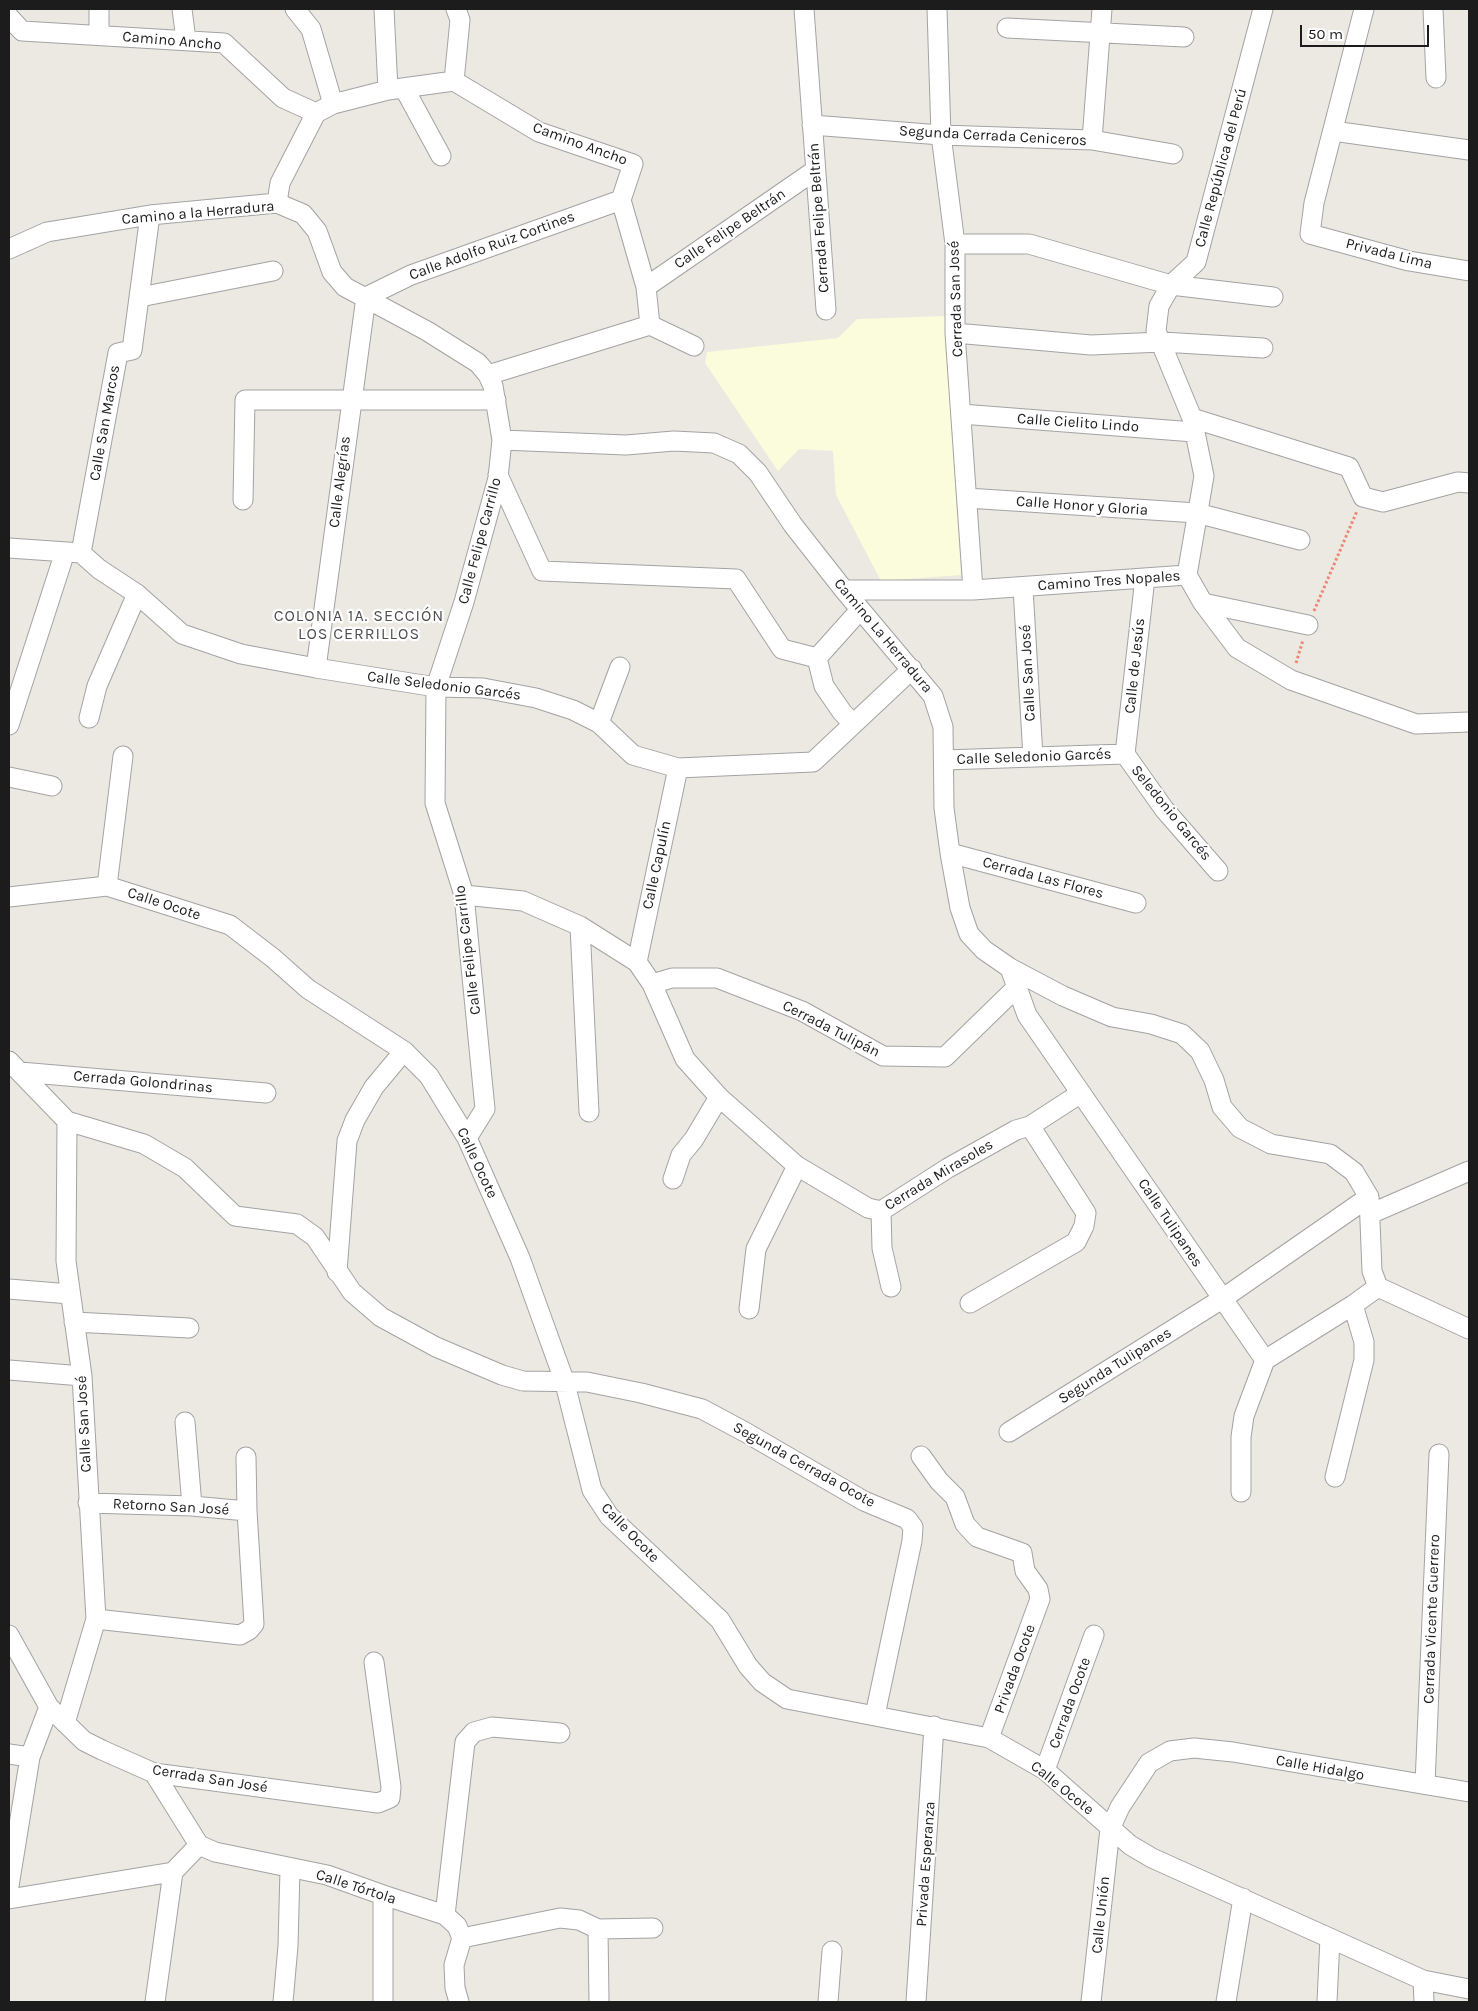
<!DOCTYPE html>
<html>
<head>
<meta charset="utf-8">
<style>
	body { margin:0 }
	#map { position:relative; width:1478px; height:2011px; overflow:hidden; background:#ece9e2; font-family:Karla,sans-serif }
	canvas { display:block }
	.frame { position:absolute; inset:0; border:10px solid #1c1c1c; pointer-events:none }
	.scale { position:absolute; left:1300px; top:25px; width:129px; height:22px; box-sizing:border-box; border:2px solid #1c1c1c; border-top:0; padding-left:6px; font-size:15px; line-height:18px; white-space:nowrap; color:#1c1c1c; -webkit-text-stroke:4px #fff; paint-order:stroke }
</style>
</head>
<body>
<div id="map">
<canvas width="1478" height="2011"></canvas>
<div class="frame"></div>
<div class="scale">50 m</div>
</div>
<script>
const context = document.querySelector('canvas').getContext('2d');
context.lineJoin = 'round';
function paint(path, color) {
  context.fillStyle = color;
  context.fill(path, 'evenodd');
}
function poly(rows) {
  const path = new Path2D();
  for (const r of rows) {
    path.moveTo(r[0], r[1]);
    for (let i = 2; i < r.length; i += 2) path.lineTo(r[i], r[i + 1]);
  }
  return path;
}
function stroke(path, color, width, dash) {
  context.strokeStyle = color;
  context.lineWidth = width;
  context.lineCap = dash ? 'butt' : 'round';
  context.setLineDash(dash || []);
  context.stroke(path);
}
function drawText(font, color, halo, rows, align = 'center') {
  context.font = font + ' Karla,sans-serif';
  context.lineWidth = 4.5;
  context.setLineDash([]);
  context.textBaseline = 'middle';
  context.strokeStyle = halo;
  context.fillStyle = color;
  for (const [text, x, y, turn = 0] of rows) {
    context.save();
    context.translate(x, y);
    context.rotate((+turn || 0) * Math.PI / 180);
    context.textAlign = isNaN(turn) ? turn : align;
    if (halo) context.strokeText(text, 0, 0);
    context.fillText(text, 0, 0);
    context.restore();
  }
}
paint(poly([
	[945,316,961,575,881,581,836,495,833,451,799,449,778,471,705,363,707,352,838,338,857,319]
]), '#fafcdc');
const minor = poly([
	[99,9,99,35],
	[182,9,186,40],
	[295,9,311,29,333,104],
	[384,9,388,90],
	[804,9,826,310],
	[937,9,941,135,955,244,955,333,973,590],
	[1364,9,1314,203,1310,234,1409,261,1469,271],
	[1433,9,1436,78],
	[9,17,22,31,224,43,283,98,316,113,333,104,388,90,454,81,539,132,633,164,621,200,646,287,650,325],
	[1007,28,1184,37],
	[454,81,460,20,456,9],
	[404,88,441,156],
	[812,125,941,135,1092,140,1173,154],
	[1333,131,1469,150],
	[1092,140,1102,9],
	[277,203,280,183,316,113],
	[955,244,1029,244,1171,285,1273,297],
	[9,249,47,232,150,215,277,203,303,214,317,231,332,272,345,287,427,331,478,363,488,375,493,386,502,440,626,445,674,441,714,443,739,454,758,473,793,525,844,590,933,696,943,727,944,808,950,853,960,908,969,934,984,950,1010,968,1063,996,1112,1017,1151,1024,1182,1034,1200,1051,1214,1080,1222,1107,1240,1128,1271,1144,1330,1154,1354,1172,1369,1197,1372,1271,1378,1287,1469,1329],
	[646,287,814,171],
	[140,297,273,271],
	[955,333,1091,345,1162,342,1263,348],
	[488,375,650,325,694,346],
	[961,414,1194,432],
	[1192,418,1349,467,1363,497,1383,502,1458,482,1469,483],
	[498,475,542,571,736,579,782,649,817,658],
	[967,498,1197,513,1300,540],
	[243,500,245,400,496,400],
	[9,548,81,553,99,569,137,594,182,634,241,654,316,668,436,687,483,688,536,698,573,710,599,723,633,755,678,768,813,762,912,669],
	[81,553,118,353,132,350,150,215],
	[1187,575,1204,476,1192,418,1156,331,1159,306,1171,285,1196,262,1263,9],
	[1023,588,1033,757],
	[844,590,973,590,1187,575,1203,603,1237,648,1291,680,1416,724,1469,722],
	[1203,603,1308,625],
	[316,668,366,297,411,275,621,200],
	[89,718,97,686,137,594],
	[599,723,620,667],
	[853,724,842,712,824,686,817,658,860,610],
	[9,725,65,552],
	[1125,754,1145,578],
	[1125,754,1164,809,1218,871],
	[944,760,1125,754],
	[9,777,52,786],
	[950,853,1136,903],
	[107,886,123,756],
	[464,895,523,901,580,926,637,962,652,984,685,1059,719,1097,797,1166,868,1208,881,1211,948,1168,1016,1130,1030,1126,1081,1093],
	[9,897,107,886,230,925,273,958,308,989,404,1051,429,1076,467,1138,520,1258,564,1380,592,1490,609,1516,720,1620,748,1666,762,1682,787,1699,989,1738,1045,1770,1130,1845,1152,1858,1423,1980,1469,1989],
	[580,926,589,1112],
	[637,962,678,768],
	[1010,968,1027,1015,1265,1360],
	[652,984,672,978,717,978,802,1011,883,1056,945,1057,1017,987],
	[9,1061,67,1121,144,1144,185,1168,235,1216,297,1224,315,1237,352,1292,381,1317,436,1347,502,1375,523,1381,587,1382,641,1393,702,1409,745,1432,864,1501,907,1519,913,1527,912,1541,875,1715],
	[20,1072,266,1093],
	[467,1138,485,1109,464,895,435,803,436,687,464,602,498,478,502,440],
	[673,1179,681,1155,694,1139,719,1097],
	[881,1211,882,1248,891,1287],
	[1370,1214,1469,1171],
	[337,1272,347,1141,355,1120,374,1087,404,1051],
	[9,1289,70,1294],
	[970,1303,1076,1242,1084,1226,1086,1213,1030,1126],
	[749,1309,756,1249,797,1166],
	[74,1322,189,1328],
	[1265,1360,1353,1305,1378,1287],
	[9,1370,82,1376],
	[185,1422,192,1506],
	[1009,1432,1222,1299,1369,1197],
	[921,1456,939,1481,955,1497,965,1524,977,1537,1022,1553,1025,1571,1038,1589,1040,1599,989,1738],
	[246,1457,247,1511],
	[1335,1477,1364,1360,1364,1342,1353,1305],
	[1241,1492,1241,1437,1244,1416,1265,1360],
	[88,1503,192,1506,247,1511,254,1624,249,1630,240,1635,96,1619],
	[9,1635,49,1707,84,1741,102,1750,154,1773,378,1803,390,1798,391,1787,374,1662],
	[65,1723,96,1619,82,1376,66,1261,67,1121],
	[9,1754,30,1757],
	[1045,1770,1094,1635],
	[154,1773,199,1845,215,1852,327,1875,383,1895,445,1915,457,1926,462,1938,454,1965,455,1988,459,2002],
	[1425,1784,1439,1454],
	[9,1886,30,1757,49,1707],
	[383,1895,383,2002],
	[9,1899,173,1872,199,1845],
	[445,1915,465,1742,474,1732,492,1727,560,1733],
	[598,1929,599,2002],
	[462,1938,560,1918,579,1920,598,1929,653,1928],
	[1423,1980,1424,2002],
	[155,2002,173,1872],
	[283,2002,288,1946,290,1869],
	[828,2002,832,1951],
	[916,2002,934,1726],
	[1091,2002,1110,1829,1120,1807,1149,1763,1170,1751,1194,1748,1233,1752,1469,1792],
	[1226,2002,1243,1898],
	[1327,2002,1330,1938]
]);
stroke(minor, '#a3a3a3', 21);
stroke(poly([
	[1314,611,1357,511],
	[1296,663,1303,640]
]), '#ed8673', 3, [2.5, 2.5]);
stroke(minor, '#fff', 19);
drawText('15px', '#1c1c1c', '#fff', [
	["Camino Ancho",172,41,5],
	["Segunda Cerrada Ceniceros",993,136,3],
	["Camino Ancho",580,144,20],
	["Calle República del Perú",1221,168,-75],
	["Camino a la Herradura",198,213,-5],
	["Cerrada Felipe Beltrán",819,218,-94],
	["Calle Felipe Beltrán",730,229,-34],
	["Calle Adolfo Ruiz Cortines",492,246,-20],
	["Privada Lima",1389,254,14],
	["Cerrada San José",956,299,-92],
	["Calle San Marcos",105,423,-80],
	["Calle Cielito Lindo",1078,423,4],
	["Calle Alegrías",340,482,-83],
	["Calle Honor y Gloria",1082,506,4],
	["Calle Felipe Carrillo",480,541,-75],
	["Camino Tres Nopales",1109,581,-4],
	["Camino La Herradura",883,636,50],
	["Calle de Jesús",1135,666,-84],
	["Calle San José",1028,673,-93],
	["Calle Seledonio Garcés",444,686,7],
	["Calle Seledonio Garcés",1034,757,-2],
	["Seledonio Garcés",1171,813,51],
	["Calle Capulín",657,865,-78],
	["Cerrada Las Flores",1043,878,15],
	["Calle Ocote",164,904,18],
	["Calle Felipe Carrillo",468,950,-97],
	["Cerrada Tulipán",831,1029,27],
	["Cerrada Golondrinas",143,1082,5],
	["Calle Ocote",477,1163,65],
	["Cerrada Mirasoles",939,1175,-31],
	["Calle Tulipanes",1170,1223,56],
	["Segunda Tulipanes",1115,1366,-32],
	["Calle San José",84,1424,-93],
	["Segunda Cerrada Ocote",804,1465,29],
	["Retorno San José",171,1507,3],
	["Calle Ocote",630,1533,46],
	["Cerrada Vicente Guerrero",1432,1619,-88],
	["Privada Ocote",1015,1669,-70],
	["Cerrada Ocote",1070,1703,-70],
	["Calle Hidalgo",1320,1768,10],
	["Cerrada San José",210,1779,9],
	["Calle Ocote",1062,1788,39],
	["Privada Esperanza",926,1864,-86],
	["Calle Tórtola",356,1887,18],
	["Calle Unión",1101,1915,-84]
]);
context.letterSpacing = '1px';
drawText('16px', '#4f4f4f', '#fff', [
	["COLONIA 1A. SECCIÓN",359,616],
	["LOS CERRILLOS",359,634]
]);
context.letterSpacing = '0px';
</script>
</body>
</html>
